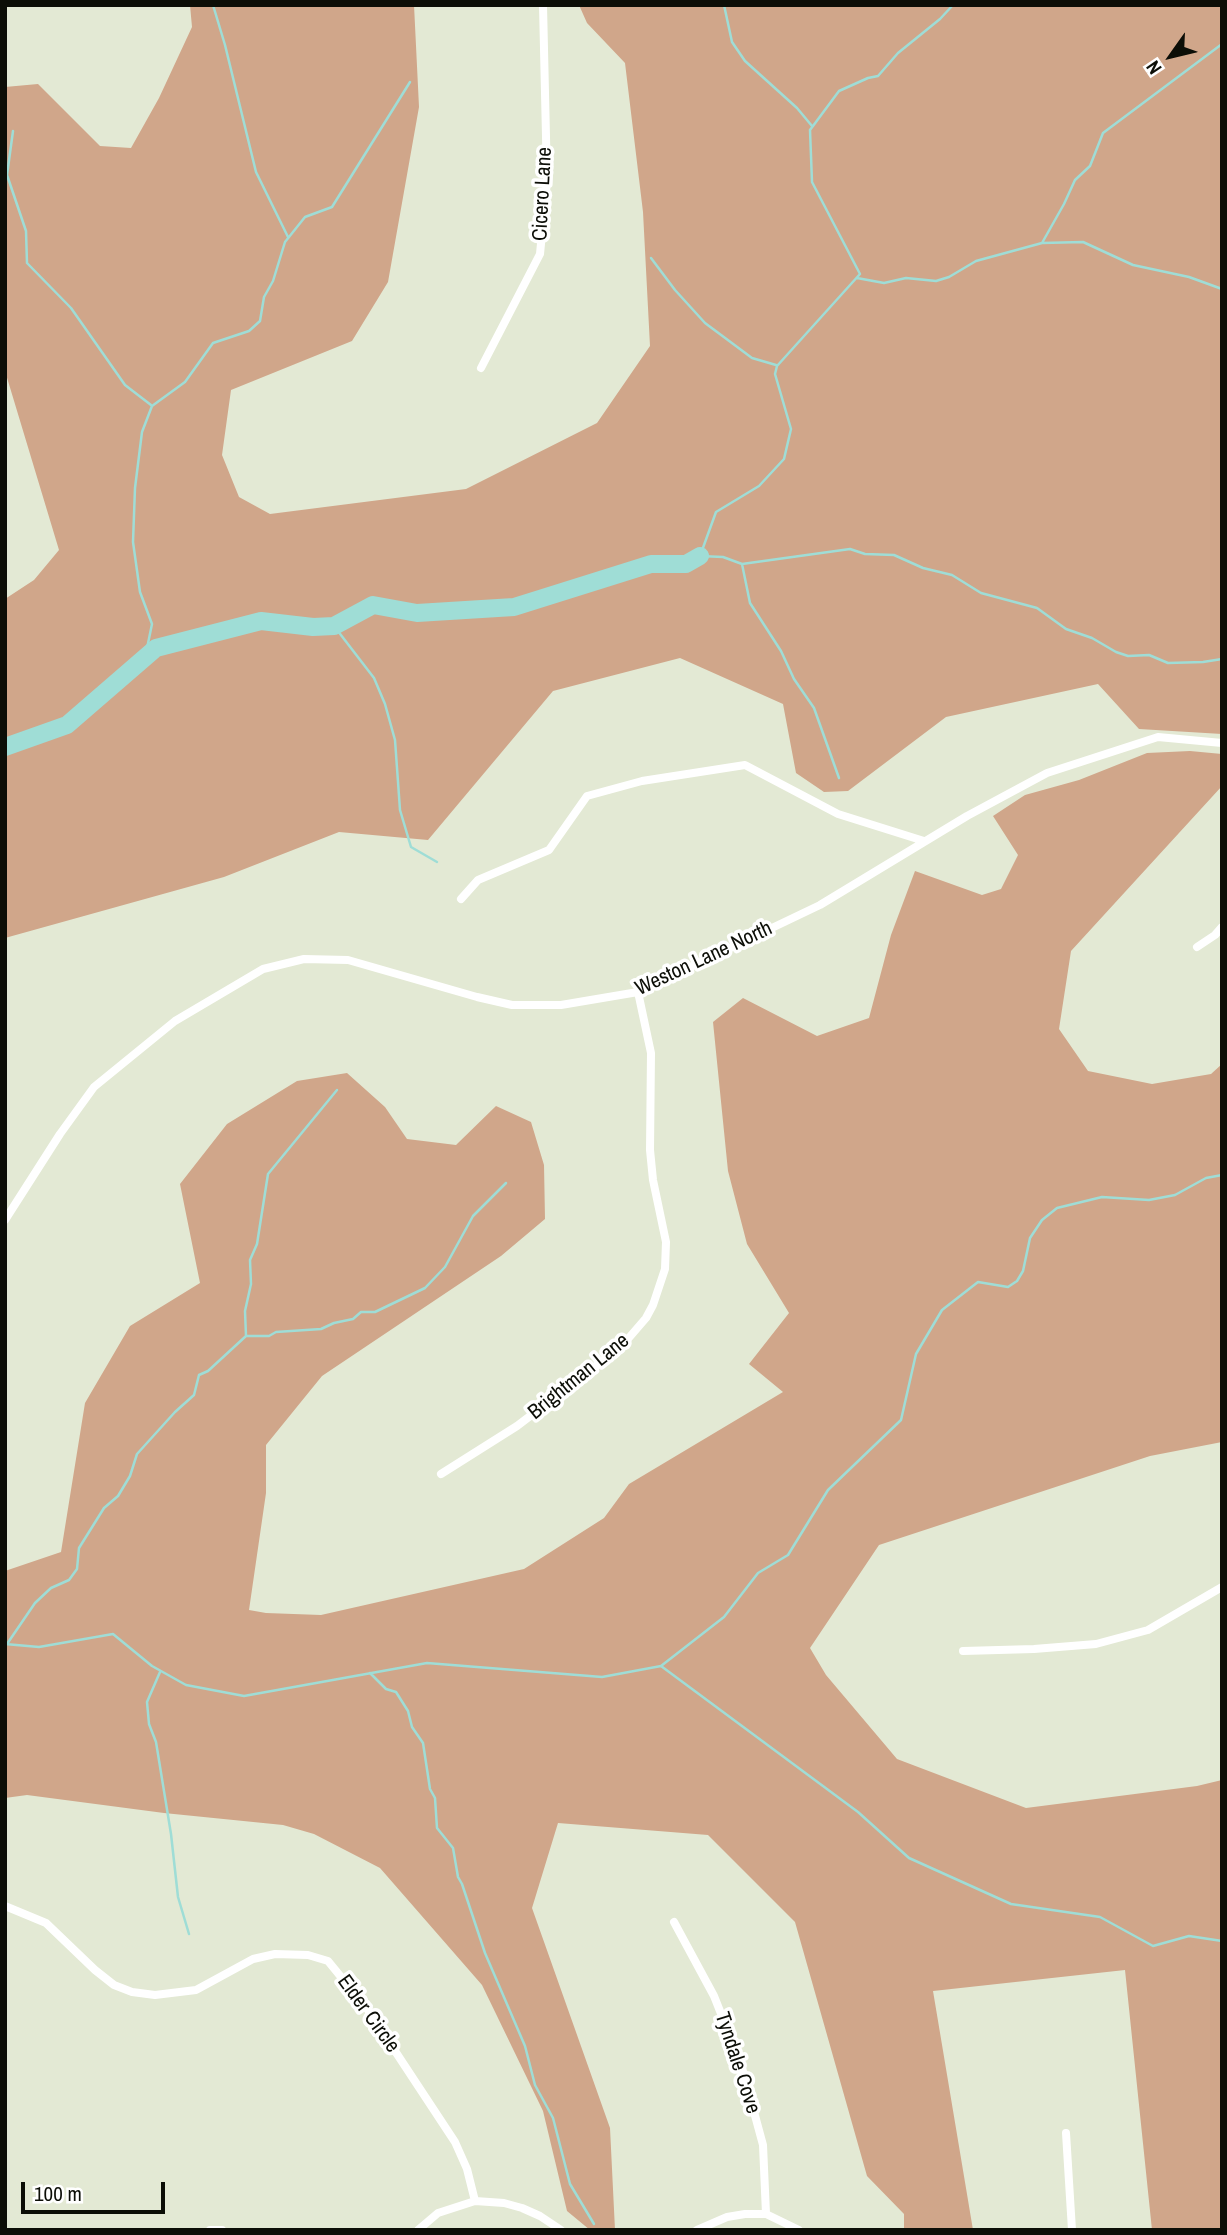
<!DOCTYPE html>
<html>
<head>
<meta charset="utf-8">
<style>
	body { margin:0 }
	#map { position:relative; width:1227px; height:2235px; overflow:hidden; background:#e3e9d4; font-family:"Archivo Narrow",sans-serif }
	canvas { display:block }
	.frame { position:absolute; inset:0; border:7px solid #0c0e07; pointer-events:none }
	.north { position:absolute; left:1136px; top:21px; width:70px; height:70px; -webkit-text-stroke:5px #fff; paint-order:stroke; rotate:236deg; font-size:19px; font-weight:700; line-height:28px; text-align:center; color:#0c0e07 }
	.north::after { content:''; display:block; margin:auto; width:24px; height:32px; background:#0c0e07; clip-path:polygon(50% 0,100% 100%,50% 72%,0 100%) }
	.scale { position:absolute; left:21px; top:2182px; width:144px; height:32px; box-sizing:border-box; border:4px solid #0c0e07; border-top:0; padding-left:9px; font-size:21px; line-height:24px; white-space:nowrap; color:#0c0e07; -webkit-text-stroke:5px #fff; paint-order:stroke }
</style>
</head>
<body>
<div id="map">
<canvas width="1227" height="2235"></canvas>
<div class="frame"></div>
<div class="north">N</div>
<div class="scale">100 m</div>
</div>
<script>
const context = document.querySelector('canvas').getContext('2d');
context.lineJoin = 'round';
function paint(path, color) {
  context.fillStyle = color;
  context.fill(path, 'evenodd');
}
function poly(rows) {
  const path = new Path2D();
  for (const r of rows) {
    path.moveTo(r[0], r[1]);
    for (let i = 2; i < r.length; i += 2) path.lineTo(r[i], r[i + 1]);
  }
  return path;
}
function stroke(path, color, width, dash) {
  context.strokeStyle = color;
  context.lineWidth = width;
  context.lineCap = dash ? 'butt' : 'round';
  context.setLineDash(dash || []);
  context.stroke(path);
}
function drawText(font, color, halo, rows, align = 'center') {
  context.font = font + ' "Archivo Narrow",sans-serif';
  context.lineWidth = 7;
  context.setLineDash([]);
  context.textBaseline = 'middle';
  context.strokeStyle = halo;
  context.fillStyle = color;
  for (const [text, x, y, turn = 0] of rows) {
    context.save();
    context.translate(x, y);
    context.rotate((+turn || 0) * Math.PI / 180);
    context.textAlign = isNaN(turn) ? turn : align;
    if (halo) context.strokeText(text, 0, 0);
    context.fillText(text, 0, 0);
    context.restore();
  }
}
paint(poly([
	[190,5,414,5,419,107,388,282,352,341,231,390,222,455,239,497,270,514,466,489,597,423,650,346,643,212,625,63,587,23,579,5,1222,5,1222,734,1139,729,1098,684,946,717,848,791,824,792,796,773,783,704,680,658,553,691,428,840,339,832,224,877,5,938,5,599,34,580,59,550,5,371,5,87,38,84,100,146,131,148,159,98,192,27],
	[1190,751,1222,754,1222,786,1071,951,1059,1029,1088,1071,1152,1084,1211,1074,1222,1064,1222,1442,1150,1456,879,1545,810,1648,826,1675,897,1759,1026,1808,1197,1786,1222,1780,1222,2230,1152,2230,1125,1970,933,1991,973,2230,904,2230,904,2214,867,2176,795,1922,708,1835,558,1823,532,1908,610,2128,615,2230,590,2230,567,2211,543,2111,482,1985,380,1868,314,1834,283,1825,164,1813,27,1795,5,1798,5,1571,61,1552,85,1403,130,1326,200,1283,180,1184,227,1124,297,1081,347,1073,385,1107,407,1139,456,1145,496,1106,531,1122,544,1165,545,1219,501,1256,322,1376,266,1445,266,1493,249,1610,266,1613,321,1615,524,1569,604,1518,629,1484,783,1392,749,1364,789,1313,747,1244,728,1171,713,1022,743,998,817,1036,869,1018,891,935,915,871,982,895,1001,889,1018,855,993,816,1025,795,1079,780,1147,753]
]), '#d0a68a');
stroke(poly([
	[213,5,225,45,256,172,288,237],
	[724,5,732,42,745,61,797,108,812,126],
	[953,5,940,19,898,53,878,76,868,78,839,91,810,130,812,182,860,274,777,366,775,374,791,429,784,459,759,486,716,512,700,556,723,557,742,564,850,549,865,554,894,555,923,568,952,575,981,593,1037,608,1066,629,1092,638,1116,652,1128,656,1149,655,1168,663,1203,662,1222,659],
	[13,131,7,175,26,231,27,263,71,308,125,385,151,405],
	[1042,243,1064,204,1075,180,1090,166,1103,133,1222,44],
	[651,258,675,290,705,323,752,358,776,365],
	[857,278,884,283,906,278,936,281,949,277,976,261,1042,243,1083,242,1133,265,1189,277,1222,289],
	[742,564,750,603,781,651,794,679,814,708,839,778],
	[334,626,374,678,385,704,395,740,400,810,411,847,437,862],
	[145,658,152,624,140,592,133,542,135,488,142,432,152,406,185,382,213,343,249,331,260,321,264,297,273,281,285,242,305,217,332,207,410,82],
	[247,1336,269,1336,276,1332,321,1329,334,1323,353,1319,361,1312,375,1312,425,1288,445,1267,473,1216,506,1183],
	[5,1644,39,1647,113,1634,152,1666,186,1685,244,1696,427,1663,602,1677,661,1666,858,1812,909,1858,1011,1904,1100,1917,1153,1946,1189,1936,1222,1941],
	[7,1644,35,1603,51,1588,69,1580,77,1569,79,1548,104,1508,118,1496,130,1476,137,1454,175,1412,194,1395,199,1375,208,1371,246,1336,245,1311,251,1284,250,1260,257,1244,268,1174,337,1090],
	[661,1666,724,1617,758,1573,788,1555,828,1490,901,1420,916,1354,942,1310,978,1282,1008,1287,1017,1281,1023,1271,1030,1238,1042,1220,1057,1208,1102,1197,1149,1200,1175,1195,1206,1178,1222,1175],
	[160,1672,147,1702,149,1724,156,1742,171,1834,178,1897,189,1934],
	[370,1673,386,1689,396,1692,408,1711,412,1727,423,1743,430,1789,435,1798,437,1828,453,1848,458,1877,462,1884,485,1953,525,2046,535,2085,553,2118,570,2184,594,2224]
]), '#9fddd6', 2.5);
stroke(poly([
	[5,747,67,725,156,648,261,621,313,627,334,626,373,605,417,613,514,607,651,564,686,564,700,556]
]), '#9fddd6', 18);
stroke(poly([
	[481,368,540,254,547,181,543,5],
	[461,899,478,880,549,850,587,796,642,781,745,765,838,814,924,841],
	[1197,947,1215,935,1222,927],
	[5,1220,60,1134,94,1087,175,1021,263,969,304,959,348,960,477,997,512,1005,561,1005,638,992,820,905,967,816,1047,773,1158,737,1222,743],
	[441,1474,517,1426,621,1347,646,1318,653,1305,665,1269,666,1242,653,1180,650,1150,651,1053,638,992],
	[963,1651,1034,1649,1096,1644,1148,1630,1222,1587],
	[5,1906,46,1923,95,1970,114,1985,132,1992,155,1995,196,1990,253,1959,275,1954,308,1955,328,1961,368,2010,455,2142,467,2169,475,2201],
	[674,1922,714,1996,741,2064,763,2145,766,2214],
	[1066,2133,1072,2230],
	[210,2230,222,2230],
	[418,2230,438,2213,475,2201,504,2203,522,2208,540,2216,561,2230],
	[697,2230,727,2217,745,2214,766,2214,799,2230]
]), '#fff', 8);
drawText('21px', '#0c0e07', '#fff', [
	["Cicero Lane",543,194,-87],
	["Weston Lane North",704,959,-25],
	["Brightman Lane",579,1377,-39],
	["Elder Circle",368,2014,54],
	["Tyndale Cove",737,2063,72]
]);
</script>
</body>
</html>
